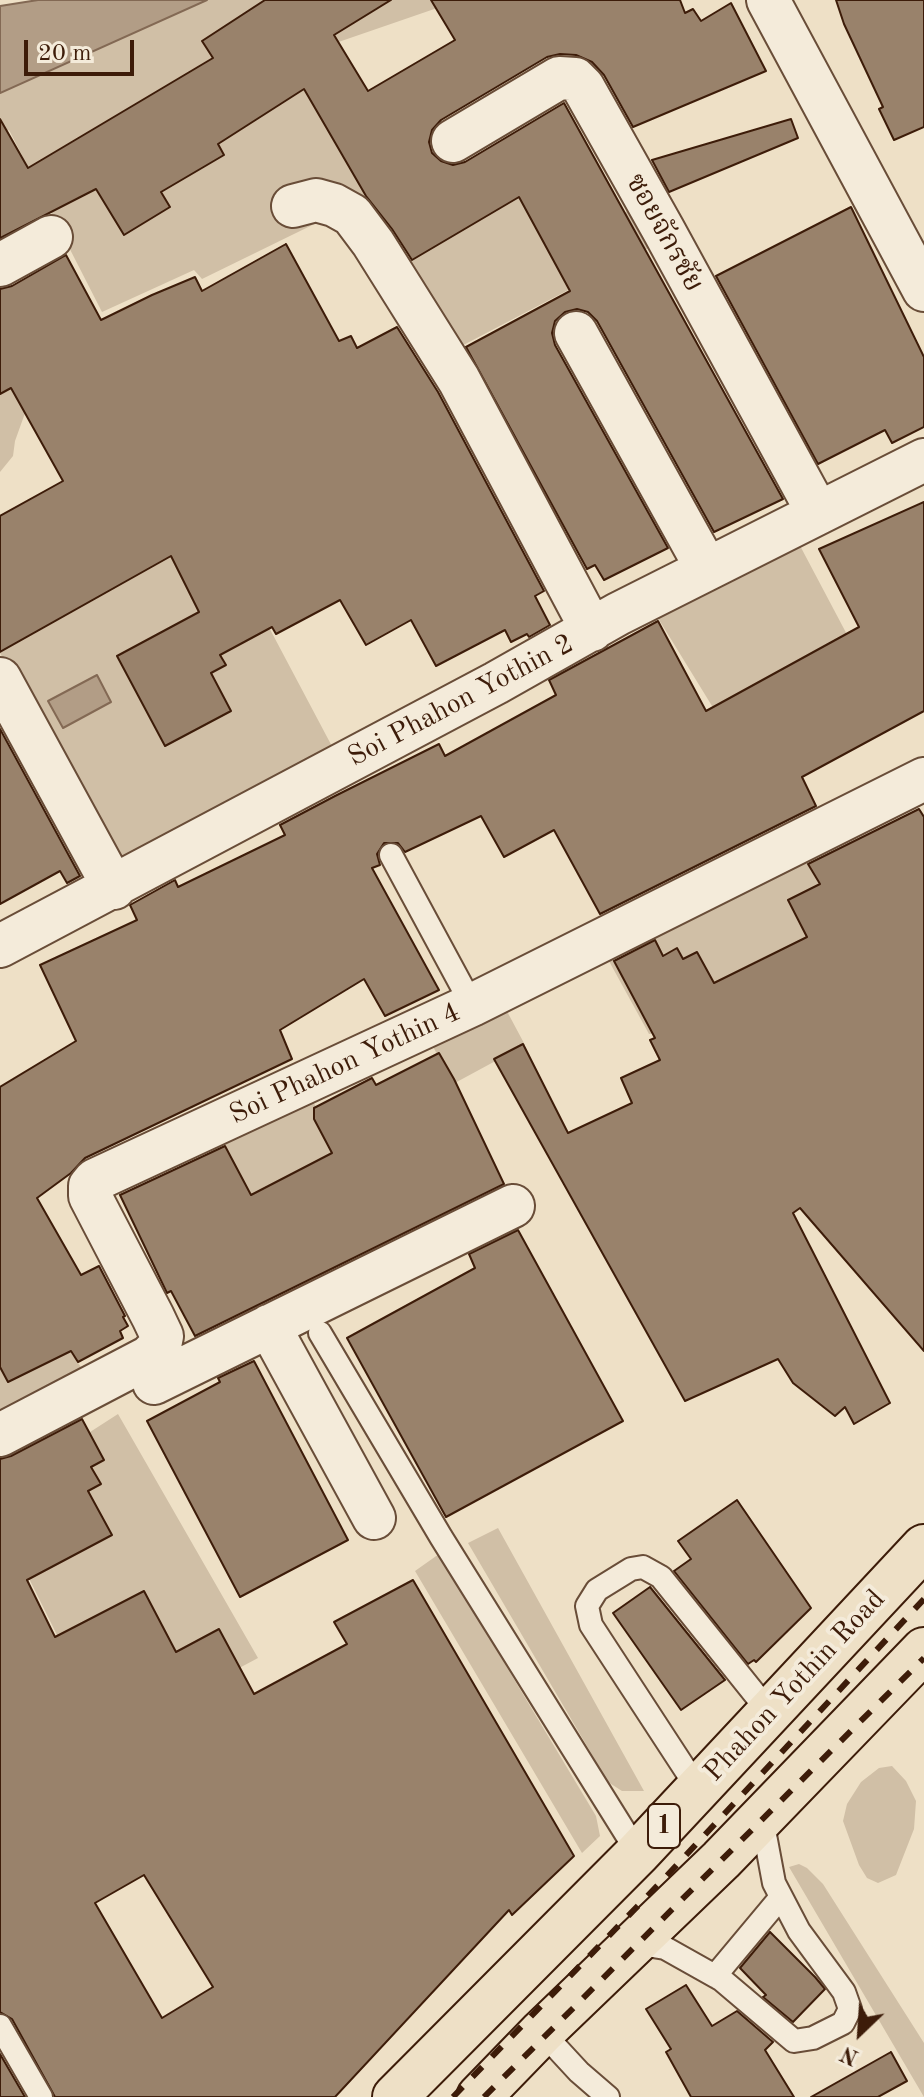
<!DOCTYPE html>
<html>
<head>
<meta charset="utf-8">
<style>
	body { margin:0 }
	#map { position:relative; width:924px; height:2097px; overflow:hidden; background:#eee0c6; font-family:"Old Standard TT",serif }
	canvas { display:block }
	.north { position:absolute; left:820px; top:1993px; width:80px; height:80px; -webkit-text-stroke:6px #f4ebda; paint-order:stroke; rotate:205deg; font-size:22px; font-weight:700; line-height:32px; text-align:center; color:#3d1c09 }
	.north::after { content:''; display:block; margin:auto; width:28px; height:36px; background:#3d1c09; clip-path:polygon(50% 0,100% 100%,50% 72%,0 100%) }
	.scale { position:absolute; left:24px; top:40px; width:110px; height:36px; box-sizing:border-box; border:4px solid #3d1c09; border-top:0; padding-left:10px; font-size:24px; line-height:28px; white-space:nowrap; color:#3d1c09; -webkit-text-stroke:6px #f4ebda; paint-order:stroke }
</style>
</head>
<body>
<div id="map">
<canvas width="924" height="2097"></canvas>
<div class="north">N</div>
<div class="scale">20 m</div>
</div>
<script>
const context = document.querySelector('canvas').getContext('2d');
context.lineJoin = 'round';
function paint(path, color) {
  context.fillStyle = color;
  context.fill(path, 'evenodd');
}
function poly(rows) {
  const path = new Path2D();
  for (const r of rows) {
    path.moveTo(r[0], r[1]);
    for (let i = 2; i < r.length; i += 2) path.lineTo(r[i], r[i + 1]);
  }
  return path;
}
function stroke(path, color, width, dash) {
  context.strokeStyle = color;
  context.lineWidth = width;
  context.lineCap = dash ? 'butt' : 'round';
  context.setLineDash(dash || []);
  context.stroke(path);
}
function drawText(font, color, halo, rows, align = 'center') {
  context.font = font + ' "Old Standard TT","Noto Serif Thai",serif';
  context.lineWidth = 8;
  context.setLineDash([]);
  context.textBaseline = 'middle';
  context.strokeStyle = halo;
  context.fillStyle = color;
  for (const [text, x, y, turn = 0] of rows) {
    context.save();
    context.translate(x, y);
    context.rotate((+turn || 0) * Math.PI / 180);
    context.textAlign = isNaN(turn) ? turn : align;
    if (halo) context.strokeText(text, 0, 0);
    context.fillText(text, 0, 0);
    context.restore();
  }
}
paint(poly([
	[207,0,440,0,443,6,324,47,388,188,202,279,194,270,102,312,9,130,0,135,0,93],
	[523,194,557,254,637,205,658,243,452,351,400,263],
	[0,377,29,402,15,441,13,456,0,472],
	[210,516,335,752,124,856,110,851,0,653,0,640],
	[797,540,870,678,744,758,653,610],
	[802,854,852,943,733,1020,649,1034,604,952],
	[502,1002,525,1045,453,1084,430,1041],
	[309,1094,341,1153,244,1206,211,1148],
	[60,1337,83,1370,0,1416,0,1362],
	[118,1414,258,1658,108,1738,0,1520,0,1490],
	[498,1528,644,1791,622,1791,608,1782,468,1543],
	[439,1554,596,1816,600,1836,582,1853,415,1571],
	[892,1766,906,1781,916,1801,914,1829,896,1875,878,1883,867,1878,859,1865,843,1821,847,1804,861,1782,879,1768],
	[799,1864,807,1868,823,1884,924,2043,924,2097,789,1867]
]), '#d0bfa6');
const water = poly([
	[38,0,207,0,0,93,0,6,38,0],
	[97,675,111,702,63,728,48,701,97,675]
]);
paint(water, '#b29d86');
stroke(water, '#836954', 2);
const building = poly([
	[265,0,391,0,334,35,368,91,455,40,431,0,680,0,685,13,693,9,701,21,731,3,766,71,633,127,604,75,592,62,576,55,560,54,547,57,441,120,432,130,429,142,432,153,441,161,453,165,465,162,564,103,783,499,714,532,597,321,588,312,577,309,565,312,555,321,552,333,555,345,668,548,604,580,595,565,587,569,466,347,570,291,519,197,412,260,392,229,366,196,304,89,218,144,224,155,161,192,170,207,124,235,96,189,0,238,0,119,28,168,213,58,202,41,265,0],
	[836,0,924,0,924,127,894,140,879,109,883,107,844,24,836,0],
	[791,119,798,138,669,192,652,160,791,119],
	[851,207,924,357,924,427,892,443,885,430,818,464,716,276,851,207],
	[286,244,339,341,351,336,357,348,397,327,438,392,544,591,535,596,550,625,529,637,527,634,511,642,505,630,436,666,411,620,366,645,340,600,276,634,272,627,220,655,226,665,211,673,231,711,165,746,117,656,199,612,171,556,0,652,0,516,63,481,11,388,0,394,0,289,12,286,66,255,101,320,152,295,195,277,202,291,286,244],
	[924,502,924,711,802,777,816,806,600,914,554,830,504,857,481,816,405,852,398,843,384,843,377,854,380,865,372,868,439,990,385,1016,364,979,280,1030,292,1059,85,1158,71,1173,37,1198,81,1275,99,1266,125,1316,123,1317,128,1326,120,1331,123,1338,78,1362,71,1351,8,1382,0,1367,0,1087,76,1041,40,965,137,920,130,905,175,880,178,887,285,835,280,825,335,796,439,744,445,756,556,695,549,680,658,621,706,711,859,627,819,549,924,502],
	[0,729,80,876,67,883,60,871,0,904,0,729],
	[919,809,924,817,924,1351,800,1208,793,1213,890,1403,854,1424,845,1407,835,1416,793,1383,778,1359,685,1401,494,1059,523,1044,568,1133,632,1103,621,1078,660,1060,650,1040,655,1038,614,961,655,940,663,956,677,948,683,959,697,952,714,983,807,937,788,900,820,884,808,864,919,809],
	[439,1053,454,1079,504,1184,195,1336,171,1291,167,1293,120,1195,225,1146,251,1195,332,1153,314,1119,314,1108,372,1078,376,1085,439,1053],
	[518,1230,623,1421,446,1517,347,1338,475,1268,469,1254,518,1230],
	[254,1361,348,1540,240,1597,147,1421,220,1382,218,1378,254,1361],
	[82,1419,104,1460,91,1467,101,1484,88,1491,112,1535,27,1580,55,1637,144,1591,176,1652,219,1629,254,1694,347,1644,334,1622,413,1580,574,1856,512,1915,509,1910,335,2097,55,2097,12,2019,0,2012,0,1459,11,1456,82,1419],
	[144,1875,213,1987,162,2018,95,1903,144,1875],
	[737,1500,811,1608,756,1662,754,1660,748,1664,674,1571,691,1559,678,1541,737,1500],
	[650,1587,725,1680,681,1710,613,1613,650,1587],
	[770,1932,815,1977,825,1989,793,2022,763,1997,766,1995,740,1968,770,1932],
	[686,1985,712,2026,737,2011,773,2042,765,2050,794,2097,691,2097,666,2052,671,2049,646,2009,686,1985],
	[891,2052,907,2081,878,2097,811,2097,891,2052],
	[0,2054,25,2097,0,2097,0,2054]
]);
paint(building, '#99826b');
stroke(building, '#3d1c09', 2);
const service = poly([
	[391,855,472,1005],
	[320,1333,441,1537,638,1853],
	[698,1789,591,1625,587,1606,597,1590,631,1569,643,1567,661,1577,770,1713],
	[634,1943,665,1948,722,1980,794,2041,813,2038,843,2023,850,2009,844,1992,799,1931,774,1883,762,1819],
	[715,1976,781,1897],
	[0,2026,41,2097],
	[542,2032,579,2072,608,2097]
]);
const minor = poly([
	[768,0,924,290],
	[453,141,559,78,575,79,583,87,664,231,818,513],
	[293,206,316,200,334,205,352,215,373,243,459,380,592,630],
	[0,265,51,237],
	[576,333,707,569],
	[0,679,114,888],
	[0,946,496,683,618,614,924,460],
	[269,1326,374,1518],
	[154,1383,513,1206],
	[0,1435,149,1357,160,1346,162,1336,153,1317,90,1196,90,1186,95,1180,472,1005,924,779]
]);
const primary = poly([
	[395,2097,638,1853,924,1547],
	[479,2097,542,2032,721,1860,924,1650]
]);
stroke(service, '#694d38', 26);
stroke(minor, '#694d38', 46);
stroke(primary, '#3d1c09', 48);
stroke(service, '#f4ebda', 22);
stroke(minor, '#f4ebda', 42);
stroke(primary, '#eee0c6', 44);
stroke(poly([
	[453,2097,661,1882,924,1599],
	[484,2097,924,1658]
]), '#3d1c09', 6, [14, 14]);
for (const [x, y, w] of [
	[664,1826,32]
]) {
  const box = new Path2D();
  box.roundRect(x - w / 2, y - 22, w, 44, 6);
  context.fillStyle = '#f4ebda';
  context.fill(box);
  stroke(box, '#3d1c09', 2);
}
drawText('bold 26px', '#3d1c09', null, [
	["1",664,1826]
]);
drawText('28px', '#3d1c09', '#f4ebda', [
	["ซอยจักรชัย",664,233,61],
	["Soi Phahon Yothin 2",461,701,-28],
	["Soi Phahon Yothin 4",345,1064,-25],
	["Phahon Yothin Road",795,1686,-47]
]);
</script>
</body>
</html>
